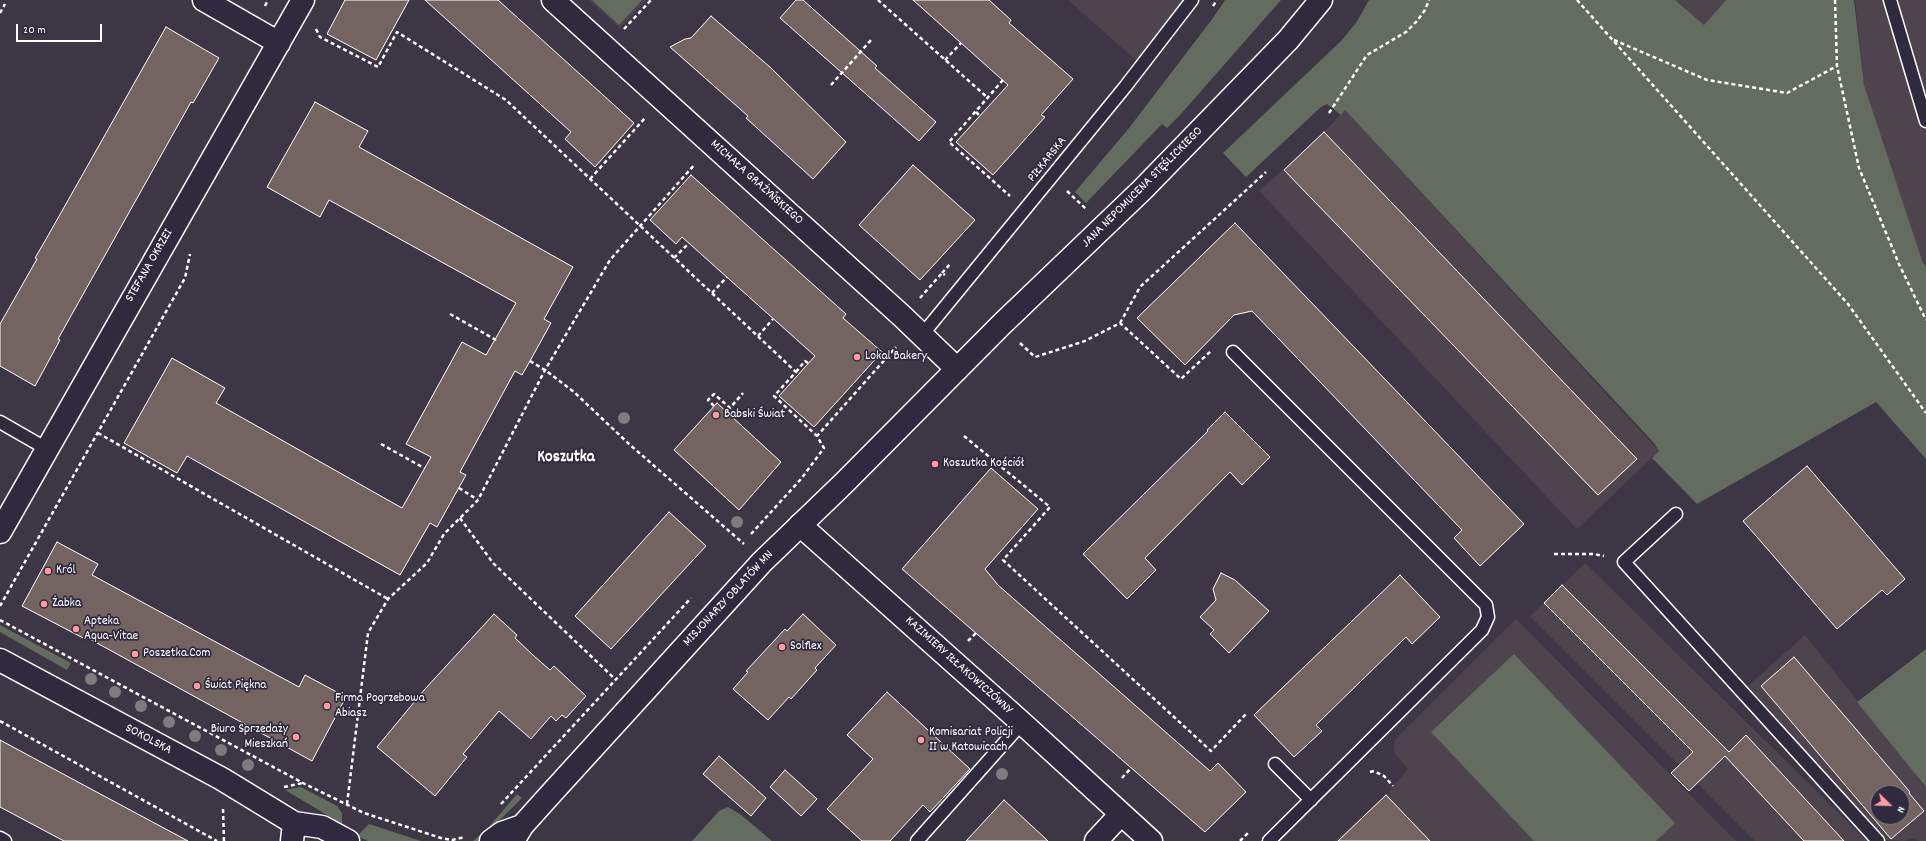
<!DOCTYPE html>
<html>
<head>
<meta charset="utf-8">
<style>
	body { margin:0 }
	#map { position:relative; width:1926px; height:841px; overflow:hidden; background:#3d3644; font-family:Dekko,sans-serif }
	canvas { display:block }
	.north { position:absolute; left:1870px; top:785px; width:40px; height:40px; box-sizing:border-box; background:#2f2a3d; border:1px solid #827f8b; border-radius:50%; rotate:113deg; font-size:11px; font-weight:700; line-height:16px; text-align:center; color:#fff }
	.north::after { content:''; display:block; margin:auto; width:14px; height:18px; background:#ff9aa2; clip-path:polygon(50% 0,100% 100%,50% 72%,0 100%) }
	.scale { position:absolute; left:16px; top:24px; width:86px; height:18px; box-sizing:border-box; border:2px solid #fff; border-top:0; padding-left:5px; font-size:12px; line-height:14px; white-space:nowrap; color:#fff; -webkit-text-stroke:3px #2f2a3d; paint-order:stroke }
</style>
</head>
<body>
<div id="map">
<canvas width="1926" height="841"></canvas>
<div class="north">N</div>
<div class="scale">20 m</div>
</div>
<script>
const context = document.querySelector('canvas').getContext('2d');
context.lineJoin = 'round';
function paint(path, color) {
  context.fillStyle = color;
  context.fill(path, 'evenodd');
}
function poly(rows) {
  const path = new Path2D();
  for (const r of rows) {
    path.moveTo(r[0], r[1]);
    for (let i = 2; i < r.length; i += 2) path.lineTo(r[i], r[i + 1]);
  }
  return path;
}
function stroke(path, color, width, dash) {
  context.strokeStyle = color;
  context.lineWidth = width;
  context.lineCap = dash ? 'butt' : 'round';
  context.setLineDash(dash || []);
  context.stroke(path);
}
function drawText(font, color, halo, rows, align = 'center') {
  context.font = font + ' Dekko,sans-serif';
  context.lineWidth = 3.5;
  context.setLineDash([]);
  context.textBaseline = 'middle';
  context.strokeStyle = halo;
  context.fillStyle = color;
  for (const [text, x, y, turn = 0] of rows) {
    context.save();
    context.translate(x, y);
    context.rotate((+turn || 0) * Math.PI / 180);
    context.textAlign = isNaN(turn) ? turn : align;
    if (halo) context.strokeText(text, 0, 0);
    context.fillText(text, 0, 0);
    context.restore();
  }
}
paint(poly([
	[589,0,646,0,620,28],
	[1068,0,1188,0,1139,63],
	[1675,0,1726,0,1704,25],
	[1855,0,1926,0,1926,267,1923,263,1864,85],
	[1345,110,1659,451,1577,529,1259,191,1324,132],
	[1585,563,1867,841,1755,841,1530,616],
	[1516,619,1736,841,1334,841,1386,795,1408,769,1395,754,1394,747,1395,740],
	[1805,635,1926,787,1926,841,1919,841,1913,838,1904,841,1885,840,1748,686],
	[1878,793,1902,793,1902,817,1878,817]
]), '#4e444d');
paint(poly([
	[592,0,642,0,619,25],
	[1225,0,1281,0,1180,115,1167,128,1162,124,1086,203,1075,192,1129,128,1213,18],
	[1369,0,1675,0,1704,25,1726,0,1854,0,1864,85,1923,263,1926,267,1926,459,1876,402,1697,504,1652,458,1659,451,1654,443,1345,110,1341,115,1327,104,1321,107,1246,177,1223,153,1341,41,1356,23],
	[0,625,71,663,67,670,0,632],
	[1926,649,1926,787,1857,702],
	[1514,654,1675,823,1656,841,1534,841,1431,732],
	[301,787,337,806,342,813,342,824,285,790],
	[517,794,522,798,479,841,473,841,488,828],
	[728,807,740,814,772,841,692,841,719,811],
	[369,824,421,841,368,841,357,836]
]), '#636c5f');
const building = poly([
	[345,0,409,0,376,60,327,34,345,0],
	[425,0,498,0,634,123,595,167,565,139,571,132,425,0],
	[796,0,803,0,877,66,875,68,936,122,919,141,780,18,796,0],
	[913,0,989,0,1011,20,1009,23,1073,79,1041,115,1045,117,993,175,956,142,1008,85,913,0],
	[711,16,771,68,846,142,813,179,746,118,748,116,670,47,685,39,691,38,711,16],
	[166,27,219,58,193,103,191,102,145,184,58,339,60,340,35,386,0,366,0,324,37,259,35,258,45,241,166,27],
	[315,102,368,131,359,147,573,267,544,319,551,323,530,361,522,375,515,371,460,472,466,475,447,509,437,527,430,523,400,575,187,456,177,473,124,443,172,358,225,388,216,403,402,508,431,457,406,444,462,342,486,355,516,303,329,200,320,217,267,187,315,102],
	[1324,132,1637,459,1598,495,1284,170,1324,132],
	[913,165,975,220,920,280,859,225,913,165],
	[691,175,846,314,843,318,882,352,814,427,779,396,815,356,682,237,676,244,650,220,691,175],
	[1235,223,1524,524,1480,566,1454,538,1462,530,1252,311,1234,315,1185,365,1137,318,1235,223],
	[717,403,781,462,739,510,674,450,717,403],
	[1225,412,1270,457,1242,485,1230,472,1145,558,1156,570,1127,599,1083,554,1208,431,1207,430,1225,412],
	[1807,466,1905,579,1887,595,1882,590,1837,629,1743,521,1807,466],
	[991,468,1038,509,985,569,998,585,1210,771,1218,763,1246,792,1205,832,902,569,991,468],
	[669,512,706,546,611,649,575,616,669,512],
	[57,542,98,564,92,575,299,687,305,675,346,697,312,761,86,637,85,639,22,606,57,542],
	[1221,573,1235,580,1269,611,1229,653,1210,634,1214,630,1200,617,1216,600,1213,589,1221,573],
	[1400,575,1440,617,1412,644,1406,637,1316,725,1322,731,1294,757,1254,715,1400,575],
	[1562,585,1729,752,1746,735,1844,841,1804,841,1725,756,1689,791,1671,773,1693,752,1544,603,1562,585],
	[494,614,517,635,515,638,534,656,550,670,554,666,586,696,566,718,562,715,556,721,551,716,531,739,499,711,463,754,467,757,435,796,377,747,425,689,494,614],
	[803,614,836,645,815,668,817,670,791,699,789,697,768,720,733,689,748,672,746,671,785,629,787,631,803,614],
	[1794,657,1910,792,1909,793,1924,811,1891,839,1761,686,1794,657],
	[1878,793,1902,793,1902,817,1878,817,1878,793],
	[887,692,970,769,930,812,923,805,890,841,862,841,827,809,873,759,847,735,887,692],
	[0,740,91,789,188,841,64,841,0,807,0,740],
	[719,756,766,798,751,816,703,774,719,756],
	[785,770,817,799,801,816,770,787,785,770],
	[1386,795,1430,841,1338,841,1386,795],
	[1004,800,1048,841,966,841,1004,800]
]);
paint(building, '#746461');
stroke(building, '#fff', 1);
const lane = poly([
	[1890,0,1926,121],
	[922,335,1125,87,1192,0],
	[1233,352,1486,605,1488,617,1482,630,1269,841],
	[0,422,47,449],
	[1676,514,1624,562,1878,841],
	[1275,764,1311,800],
	[0,838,5,841],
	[917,841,1022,723]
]);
const street = poly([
	[204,0,279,43],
	[553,0,903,317,957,369],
	[800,525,1022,723,1151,841],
	[0,532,303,0],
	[1096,841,1121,814]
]);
const secondary = poly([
	[0,660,222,779,294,823,322,827,348,841],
	[292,841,294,823],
	[491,841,502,833,522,826],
	[513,841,522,826,548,797,762,562,843,484,1002,324,1142,190,1288,40,1321,0]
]);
stroke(lane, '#fff', 15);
stroke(street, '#fff', 25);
stroke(secondary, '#fff', 25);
stroke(poly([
	[878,0,988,98],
	[1577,0,1848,304,1926,413],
	[1835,0,1837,66,1859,168,1899,264,1926,320],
	[265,6,268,0],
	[1213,6,1217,0],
	[0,13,5,4],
	[316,29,320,37,378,67,397,32,506,100,796,372,774,396,817,436],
	[624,29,651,0],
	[1614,40,1707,80,1787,93,1837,66],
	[945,60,961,43],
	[1003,80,949,142,1010,196],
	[831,85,871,40],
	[976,112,980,116],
	[1329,113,1367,55,1406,32,1417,21,1425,10,1429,0],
	[590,179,645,118],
	[1067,191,1086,209],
	[674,258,689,243],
	[942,273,951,263],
	[712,293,727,277],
	[920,298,942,273,945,275],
	[450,314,496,340],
	[1120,323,1140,287,1266,172],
	[758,336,773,319],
	[1020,343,1035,357,1085,341,1120,323,1181,379,1212,350],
	[530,361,545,370,574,392,629,444,744,544],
	[796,372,805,361,808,363],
	[714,406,708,400,714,394,730,408,743,393],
	[98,433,388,599],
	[964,436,1050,507,1003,560,1211,751,1246,714],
	[381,444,424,468],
	[459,488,478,500],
	[460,518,493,563,615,679],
	[751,534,801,479,824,448,817,436,896,347],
	[1554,554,1594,554,1604,556],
	[0,606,185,278,190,254],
	[0,620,303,783,364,813,441,838,452,840,465,837],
	[968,641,976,633],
	[0,721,217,841],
	[1370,772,1374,771,1384,776,1393,786],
	[1122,778,1131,768],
	[284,787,303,783],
	[347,804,368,633,388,599,427,563,444,534,478,500,545,370,610,260,695,164],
	[501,804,691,598],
	[223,809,224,841],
	[1240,841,1249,832]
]), '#fff', 2.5, [4, 3]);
stroke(lane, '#2f2a3d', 12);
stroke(street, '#2f2a3d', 22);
stroke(secondary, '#2f2a3d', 22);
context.fillStyle = '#7d7c7f';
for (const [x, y] of [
	[624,418],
	[737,522],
	[91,679],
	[115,692],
	[141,706],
	[169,722],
	[195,736],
	[221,750],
	[248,765],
	[1002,774]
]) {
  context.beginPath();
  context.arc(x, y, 6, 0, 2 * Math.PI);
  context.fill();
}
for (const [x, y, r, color] of [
	[857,357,4,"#ff9aa2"],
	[716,415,4,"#ff9aa2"],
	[935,464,4,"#ff9aa2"],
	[48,571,4,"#ff9aa2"],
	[44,604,4,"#ff9aa2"],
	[76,629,4,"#ff9aa2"],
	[782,647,4,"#ff9aa2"],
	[135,654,4,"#ff9aa2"],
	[197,686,4,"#ff9aa2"],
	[327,706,4,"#ff9aa2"],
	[296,737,4,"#ff9aa2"],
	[921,740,4,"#ff9aa2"]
]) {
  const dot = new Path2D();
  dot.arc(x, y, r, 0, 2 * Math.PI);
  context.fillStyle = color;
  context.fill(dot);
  stroke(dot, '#2f2a3d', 1.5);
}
drawText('13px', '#fff', '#2f2a3d', [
	["PIŁKARSKA",1048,160,-51],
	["MICHAŁA GRAŻYŃSKIEGO",756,183,42],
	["JANA NEPOMUCENA STĘŚLICKIEGO",1143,188,-45],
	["STEFANA OKRZEI",150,266,-60],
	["MISJONARZY OBLATÓW MN",729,599,-47],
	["KAZIMIERY IŁŁAKOWICZÓWNY",958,666,42],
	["SOKOLSKA",148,740,28]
]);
drawText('13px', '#fff', '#2f2a3d', [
	["Lokal Bakery",865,357],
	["Babski Świat",724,415],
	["Koszutka Kościół",943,464],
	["Król",56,571],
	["Żabka",52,604],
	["Apteka",84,622],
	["Aqua-Vitae",84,637],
	["Solflex",790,647],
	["Poszetka.Com",143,654],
	["Świat Piękna",205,686],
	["Firma Pogrzebowa",335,699],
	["Abiasz",335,714],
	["Biuro Sprzedaży",288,730,"right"],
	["Mieszkań",288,745,"right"],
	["Komisariat Policji",929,733],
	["II w Katowicach",929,748]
], 'left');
drawText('bold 17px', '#fff', '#2f2a3d', [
	["Koszutka",566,459]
]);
</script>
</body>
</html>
